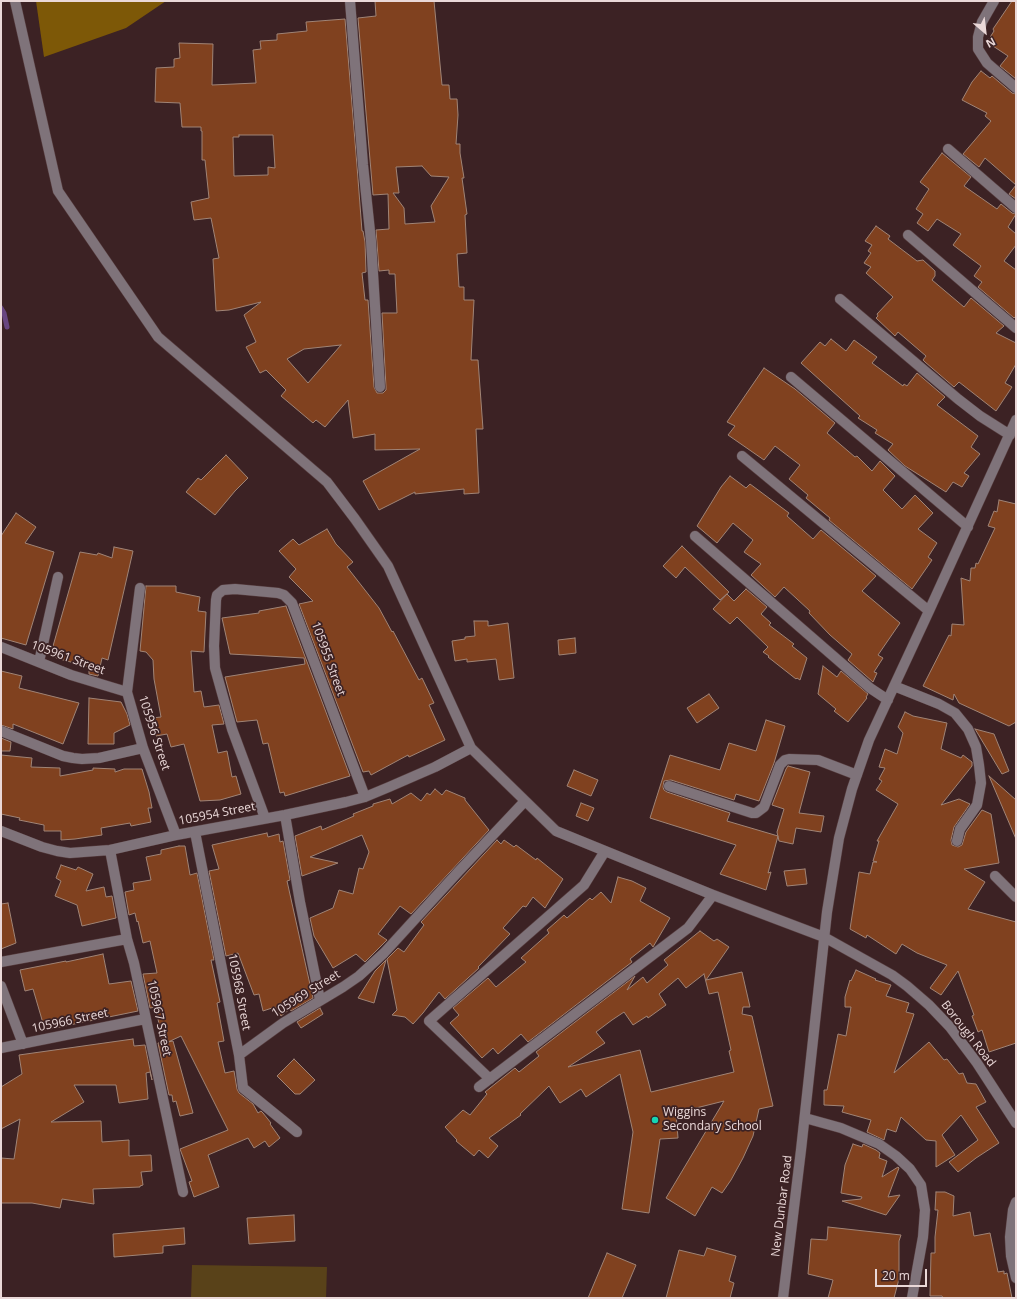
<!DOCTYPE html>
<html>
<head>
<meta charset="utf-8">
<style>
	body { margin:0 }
	#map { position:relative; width:1017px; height:1299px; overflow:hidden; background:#3c2224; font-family:"Open Sans",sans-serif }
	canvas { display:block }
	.frame { position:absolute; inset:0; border:2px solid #ead8d8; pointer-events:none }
	.north { position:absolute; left:965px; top:12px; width:40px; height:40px; -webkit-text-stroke:3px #3c2224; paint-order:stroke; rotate:152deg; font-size:11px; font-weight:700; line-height:16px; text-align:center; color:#ead8d8 }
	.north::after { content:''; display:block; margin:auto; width:14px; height:18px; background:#ead8d8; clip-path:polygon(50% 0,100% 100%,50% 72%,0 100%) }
	.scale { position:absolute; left:875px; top:1269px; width:52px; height:18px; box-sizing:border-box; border:2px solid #ead8d8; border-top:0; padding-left:5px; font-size:12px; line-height:14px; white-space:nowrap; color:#ead8d8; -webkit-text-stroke:3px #3c2224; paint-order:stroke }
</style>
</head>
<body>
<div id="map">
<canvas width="1017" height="1299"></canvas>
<div class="frame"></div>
<div class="north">N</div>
<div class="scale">20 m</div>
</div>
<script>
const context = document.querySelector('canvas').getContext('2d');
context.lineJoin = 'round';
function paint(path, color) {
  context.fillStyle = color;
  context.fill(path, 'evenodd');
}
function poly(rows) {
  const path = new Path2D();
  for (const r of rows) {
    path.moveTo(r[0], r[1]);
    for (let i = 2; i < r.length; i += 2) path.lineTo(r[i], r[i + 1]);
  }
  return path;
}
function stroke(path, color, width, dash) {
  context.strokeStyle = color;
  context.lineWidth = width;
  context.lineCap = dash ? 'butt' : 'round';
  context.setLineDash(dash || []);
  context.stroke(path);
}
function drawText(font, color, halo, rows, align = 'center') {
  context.font = font + ' "Open Sans",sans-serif';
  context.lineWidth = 3.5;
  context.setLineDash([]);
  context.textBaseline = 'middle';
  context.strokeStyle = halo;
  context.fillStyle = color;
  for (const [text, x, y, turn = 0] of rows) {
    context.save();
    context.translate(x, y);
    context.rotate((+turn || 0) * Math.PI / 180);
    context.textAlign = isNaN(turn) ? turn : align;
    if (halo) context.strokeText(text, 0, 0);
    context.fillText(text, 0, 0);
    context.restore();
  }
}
paint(poly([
	[192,1265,327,1267,326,1298,191,1298]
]), '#594219');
paint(poly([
	[36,1,166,1,126,28,44,57]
]), '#7d5807');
stroke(poly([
	[1,308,4,313,7,327]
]), '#684680', 5);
const building = poly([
	[375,1,434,1,442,85,449,85,450,99,457,99,458,115,456,144,460,144,460,153,464,178,462,178,467,214,465,215,467,253,457,254,459,287,464,287,464,300,474,300,471,360,478,360,483,429,476,429,479,493,464,494,464,489,415,494,415,492,379,510,363,481,420,449,375,450,375,434,353,438,348,400,325,427,316,420,313,423,281,396,286,390,266,370,260,373,246,347,256,342,244,315,261,302,229,310,216,311,213,259,219,258,211,218,194,220,191,202,209,198,205,160,202,160,202,131,201,131,201,127,182,127,180,103,155,102,156,68,174,67,174,59,180,58,179,43,213,44,212,85,256,83,253,50,261,49,260,41,277,40,277,34,307,31,306,22,345,19,357,166,362,231,363,231,365,242,366,272,362,273,365,300,368,300,374,387,377,393,383,393,386,390,386,387,382,313,397,313,395,274,389,274,389,270,379,271,376,230,389,229,388,194,373,195,358,18,376,16,375,1],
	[239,135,273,135,275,168,268,167,268,175,234,176,233,137,239,137,239,135],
	[422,166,431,176,449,177,431,206,435,222,405,224,404,208,393,193,399,193,396,167,422,166],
	[341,345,308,383,287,359,304,349,341,345],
	[1012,1,1016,1,1016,79,1000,66,1008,56,987,42,994,31,993,29,1012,1],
	[981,71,990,78,992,76,1012,93,1016,94,1016,199,1009,194,1016,185,985,158,979,167,963,154,991,121,985,116,987,113,962,100,972,82,981,71],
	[942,153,971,177,964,186,997,209,1001,204,1012,213,1016,214,1008,227,1016,234,1016,245,1004,261,1016,270,1016,316,1014,318,978,287,982,282,974,276,981,266,953,245,961,234,937,219,928,231,917,223,923,214,916,209,929,189,920,182,942,153],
	[876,226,890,236,888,239,917,261,923,260,935,271,935,276,932,280,964,307,971,298,1004,326,996,333,1016,343,1016,364,1005,383,1012,387,996,411,959,382,954,387,925,362,923,360,926,356,898,332,895,336,876,318,878,316,877,314,893,297,866,273,871,267,864,263,871,253,868,251,872,245,865,241,876,226],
	[831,339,846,351,854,340,877,357,872,363,903,386,904,384,907,386,917,373,945,397,937,405,978,436,971,447,980,454,964,473,969,476,962,487,953,482,946,492,905,466,888,450,893,444,875,433,877,430,858,418,860,416,801,363,820,342,825,346,831,339],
	[764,368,795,389,835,423,827,433,855,457,857,456,872,471,880,461,895,476,883,490,902,509,915,495,933,513,918,529,937,543,928,557,932,560,912,589,829,520,830,518,806,498,808,495,789,479,800,465,775,446,764,460,728,435,735,426,727,422,764,368],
	[226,455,248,478,235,491,215,515,186,492,198,478,201,480,226,455],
	[730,476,746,488,750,484,789,513,787,516,813,539,821,530,876,576,862,591,900,623,878,655,883,658,874,672,877,673,873,682,848,660,852,654,830,635,809,613,810,611,784,587,775,597,751,575,761,564,744,552,753,540,733,523,717,543,697,526,721,487,730,476],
	[999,500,1016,504,1016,722,1009,726,959,703,954,694,953,700,923,686,949,635,951,636,952,624,964,625,961,578,970,581,971,568,975,568,976,563,978,564,995,528,988,526,994,511,997,512,999,500],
	[16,513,36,527,25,543,54,552,26,645,1,638,1,536,16,513],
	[327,529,336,544,353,562,347,567,379,608,392,632,393,631,419,680,422,678,434,703,429,705,445,740,409,757,408,755,371,775,369,771,363,772,299,604,313,601,289,577,296,569,279,551,293,539,299,545,327,529],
	[682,546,729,592,720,600,685,567,676,578,663,566,682,546],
	[114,547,133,551,108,660,102,658,98,676,89,674,89,667,56,658,57,654,51,653,80,552,97,555,98,553,112,558,114,547],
	[146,586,176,586,176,592,200,597,198,611,206,612,204,652,191,651,194,692,201,691,204,707,219,705,224,724,212,725,218,753,227,751,232,777,236,776,241,794,220,800,200,801,184,744,171,747,167,734,156,736,152,718,161,717,154,679,153,660,146,652,140,651,146,586],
	[746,589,767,607,761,614,771,623,769,625,794,644,792,646,807,658,800,680,797,678,796,679,768,657,769,656,763,652,768,647,737,617,730,624,713,609,727,594,734,601,746,589],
	[286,606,350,776,285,796,284,792,280,793,268,743,263,744,257,720,237,722,225,677,305,664,304,658,230,654,222,618,259,613,259,611,286,606],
	[474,621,488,621,488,626,508,623,514,678,499,680,496,659,467,662,467,659,455,661,452,641,465,639,465,637,475,636,474,621],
	[575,638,576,653,559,655,558,640,575,638],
	[823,666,837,677,841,671,868,694,866,697,867,698,848,722,834,711,836,709,818,694,823,666],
	[1,671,22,676,19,688,79,703,63,744,13,724,13,729,1,725,1,671],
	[709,694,719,708,697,723,687,708,709,694],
	[89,698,121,702,127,714,130,725,114,733,114,744,88,744,89,698],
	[905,712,913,716,947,723,941,749,961,758,963,755,972,762,972,766,941,805,959,799,970,804,954,827,951,840,952,845,958,847,962,845,966,832,982,810,991,814,999,863,964,869,985,882,968,909,1016,922,1016,1043,989,1052,982,1030,978,1032,972,1016,974,1015,958,971,941,995,930,988,947,965,917,953,902,944,896,954,867,935,866,938,850,929,859,872,870,874,873,862,877,862,873,861,879,841,877,841,898,804,876,790,882,781,879,779,885,768,879,767,885,749,897,754,903,733,898,727,905,712],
	[766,720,785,726,774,763,759,801,736,794,734,800,671,780,664,781,663,787,664,790,667,792,730,813,727,821,778,836,768,873,771,872,766,890,720,874,736,845,650,818,670,755,720,770,729,743,756,751,766,720],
	[975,729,994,734,1009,771,1002,774,975,729],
	[1,738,11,742,10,751,1,751,1,738],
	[1,755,32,758,31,767,60,768,60,776,93,770,93,768,115,769,115,772,124,769,142,769,149,792,152,808,148,808,151,822,131,826,130,823,101,828,102,835,75,839,61,840,61,831,44,831,44,825,19,820,20,818,1,814,1,755],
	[788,766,810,772,799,813,824,816,821,832,796,828,793,844,779,841,777,832,784,809,772,805,786,769,788,766],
	[574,770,598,780,591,796,567,786,574,770],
	[989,776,1016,800,1016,839,989,776],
	[435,789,442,795,446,790,465,798,465,800,489,830,411,914,400,906,378,934,387,940,365,962,356,954,333,968,314,936,310,918,333,908,339,890,353,894,359,868,363,869,369,852,362,835,310,857,338,863,302,876,295,836,321,826,322,830,354,816,353,814,373,806,373,804,390,799,392,804,411,793,421,801,427,793,430,795,435,789],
	[581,803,594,808,588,821,576,816,581,803],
	[267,833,268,837,279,834,280,842,283,841,290,880,287,881,313,998,291,1011,290,1009,281,1016,275,1007,263,1011,259,994,254,995,238,953,226,956,209,871,219,869,212,845,267,833],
	[497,840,501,844,504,840,514,847,516,845,536,860,537,858,563,879,545,908,533,897,526,907,523,906,503,928,510,934,478,967,479,968,445,999,439,992,423,1013,413,1024,405,1017,392,1015,397,1010,387,959,398,948,404,952,424,925,421,922,497,840],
	[179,846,185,846,190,875,197,873,214,960,211,960,220,1002,217,1003,224,1041,218,1042,225,1073,234,1071,237,1089,239,1093,253,1104,258,1113,261,1111,263,1113,271,1123,270,1124,280,1138,269,1147,265,1141,254,1148,248,1138,208,1155,219,1187,194,1197,189,1182,192,1181,180,1149,228,1130,181,1036,168,1042,173,1041,193,1113,180,1116,176,1101,173,1102,172,1095,169,1095,158,1043,162,1042,156,1007,150,1008,143,974,157,973,150,941,143,943,138,921,137,922,135,913,129,915,125,892,134,890,133,883,151,880,146,857,161,854,161,850,179,846],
	[61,865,76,870,78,867,93,874,86,891,104,887,106,897,112,896,116,918,82,926,77,905,55,896,61,881,56,878,61,865],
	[805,869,807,884,787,886,784,871,805,869],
	[618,877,632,881,646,888,640,901,670,918,653,947,650,943,630,959,632,962,528,1042,521,1034,498,1054,493,1048,482,1058,450,1023,459,1015,453,1008,488,978,496,987,526,962,521,958,549,933,547,930,564,915,567,918,590,898,592,900,601,892,611,903,618,877],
	[8,903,16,943,1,949,1,904,8,903],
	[700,931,714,941,717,939,729,947,706,980,742,972,750,1007,743,1007,742,1014,752,1016,773,1106,759,1109,753,1136,743,1158,731,1180,722,1193,712,1187,695,1216,666,1198,724,1101,676,1113,678,1138,660,1139,649,1213,622,1209,633,1132,620,1074,586,1097,581,1089,560,1103,549,1086,520,1114,521,1115,489,1138,498,1146,488,1158,479,1150,474,1156,456,1141,457,1140,445,1127,463,1110,470,1115,487,1094,485,1092,515,1068,519,1072,539,1056,536,1052,635,976,627,990,643,977,647,983,668,965,664,960,700,931],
	[704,974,709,994,718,992,731,1050,729,1051,734,1072,651,1092,640,1050,568,1067,605,1043,596,1032,612,1020,624,1012,633,1025,647,1016,648,1018,666,1005,659,994,678,978,686,988,704,974],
	[103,954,109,984,131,981,138,1011,45,1030,33,989,25,991,20,970,66,961,66,962,103,954],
	[386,960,374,1003,358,998,375,971,386,960],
	[856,970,876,979,875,980,891,985,886,996,909,1003,906,1012,914,1014,894,1073,929,1042,944,1060,947,1059,959,1074,963,1073,967,1083,976,1084,986,1102,976,1107,999,1143,976,1158,958,1172,949,1162,978,1140,961,1115,942,1135,955,1155,936,1167,936,1141,926,1140,901,1117,896,1132,887,1129,884,1140,867,1132,871,1120,842,1112,844,1106,824,1105,824,1090,827,1090,838,1034,846,1036,851,1007,845,1007,845,997,850,980,851,981,856,970],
	[320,1008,323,1014,301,1028,297,1022,320,1008],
	[133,1039,134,1046,145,1045,152,1080,150,1072,146,1073,148,1099,119,1103,116,1085,74,1085,84,1102,51,1122,101,1121,102,1142,129,1140,129,1156,151,1155,152,1171,141,1172,143,1185,140,1186,140,1187,93,1189,94,1204,62,1199,60,1208,32,1203,1,1203,1,1158,14,1159,20,1119,1,1129,1,1087,22,1074,19,1055,133,1039],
	[294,1059,315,1080,300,1094,295,1094,277,1076,294,1059],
	[853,1144,862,1147,863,1144,876,1150,880,1153,879,1158,887,1161,882,1177,898,1167,899,1168,888,1197,900,1195,886,1215,842,1201,861,1199,862,1197,841,1193,845,1165,853,1144],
	[936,1192,945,1192,954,1196,953,1216,970,1212,974,1236,990,1233,998,1272,1004,1271,1004,1274,1007,1273,1012,1298,943,1298,942,1296,930,1296,931,1253,935,1253,935,1237,938,1210,935,1210,936,1192],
	[294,1215,295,1241,249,1244,247,1218,294,1215],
	[828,1227,901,1235,899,1241,899,1274,900,1275,894,1298,828,1298,833,1280,808,1274,811,1239,827,1240,828,1227],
	[184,1228,185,1244,163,1246,163,1253,114,1257,113,1234,184,1228],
	[707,1248,736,1256,729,1281,734,1283,730,1298,666,1298,679,1250,704,1256,707,1248],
	[607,1253,636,1265,622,1298,588,1298,607,1253]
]);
paint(building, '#80411f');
stroke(building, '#a08476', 1);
const minor = poly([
	[350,1,363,165,371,241,380,387],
	[994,1,982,22,978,37,978,49,987,63,1016,88],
	[948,149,1016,208],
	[908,235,1016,328],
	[840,299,958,399,980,416,1010,435],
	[791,377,968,527],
	[742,456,929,611],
	[695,536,870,688,888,700],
	[140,588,127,692,143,748,176,835],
	[1,647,71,675,127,692],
	[39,662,58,577],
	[894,686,939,704,955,713,968,729,976,747,979,765,981,783,977,805,960,829,957,841],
	[1,731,63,756,73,758,82,759,99,758,143,748],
	[471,748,556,831,713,895,824,937,892,975,907,986,929,1005,950,1027,977,1063,1016,1123],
	[669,786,752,813,756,813,764,807,780,765,785,760,789,759,818,760,857,775],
	[285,815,300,902,320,1000],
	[265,818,232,729,215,668,214,646,216,600,217,595,223,590,235,589,278,593,284,595,292,603,365,797],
	[1,831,42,847,57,851,70,853,110,850,176,835,285,815,346,802,365,797,389,787,435,767,471,748,388,566,355,519,327,482,158,337,58,191,15,1],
	[195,832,239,1055,243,1088,297,1132],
	[110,850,127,939,134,963,183,1192],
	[995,876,1016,897],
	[1,962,127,939],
	[1,986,23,1044],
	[1,1048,145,1019],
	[239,1055,283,1023,343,987,359,976,371,965,384,953,458,872,525,801],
	[490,1079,429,1021,584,885,605,851],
	[479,1087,688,928,713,895],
	[805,1118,841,1128,879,1144,896,1156,910,1169,921,1185,925,1210,923,1237,912,1298],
	[1016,1202,1013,1210,1010,1237,1011,1256,1016,1278],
	[783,1298,801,1150,827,912,839,838,852,789,869,740,929,611,1016,420]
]);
stroke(minor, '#583f41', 11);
stroke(minor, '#7f737a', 10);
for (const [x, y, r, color] of [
	[655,1120,4,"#15d5b3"]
]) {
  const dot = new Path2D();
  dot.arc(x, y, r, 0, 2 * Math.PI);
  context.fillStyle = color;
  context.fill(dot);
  stroke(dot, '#3c2224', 1.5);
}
drawText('12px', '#ead8d8', '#3c2224', [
	["105961 Street",68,658,20],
	["105955 Street",328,659,70],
	["105956 Street",154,733,72],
	["105954 Street",217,814,-11],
	["105968 Street",239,992,79],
	["105969 Street",306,994,-32],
	["105967 Street",159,1018,78],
	["105966 Street",70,1021,-12],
	["Borough Road",968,1034,52],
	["New Dunbar Road",782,1206,-83]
]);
drawText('12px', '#ead8d8', '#3c2224', [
	["Wiggins",663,1113],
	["Secondary School",663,1127]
], 'left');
</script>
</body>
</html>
